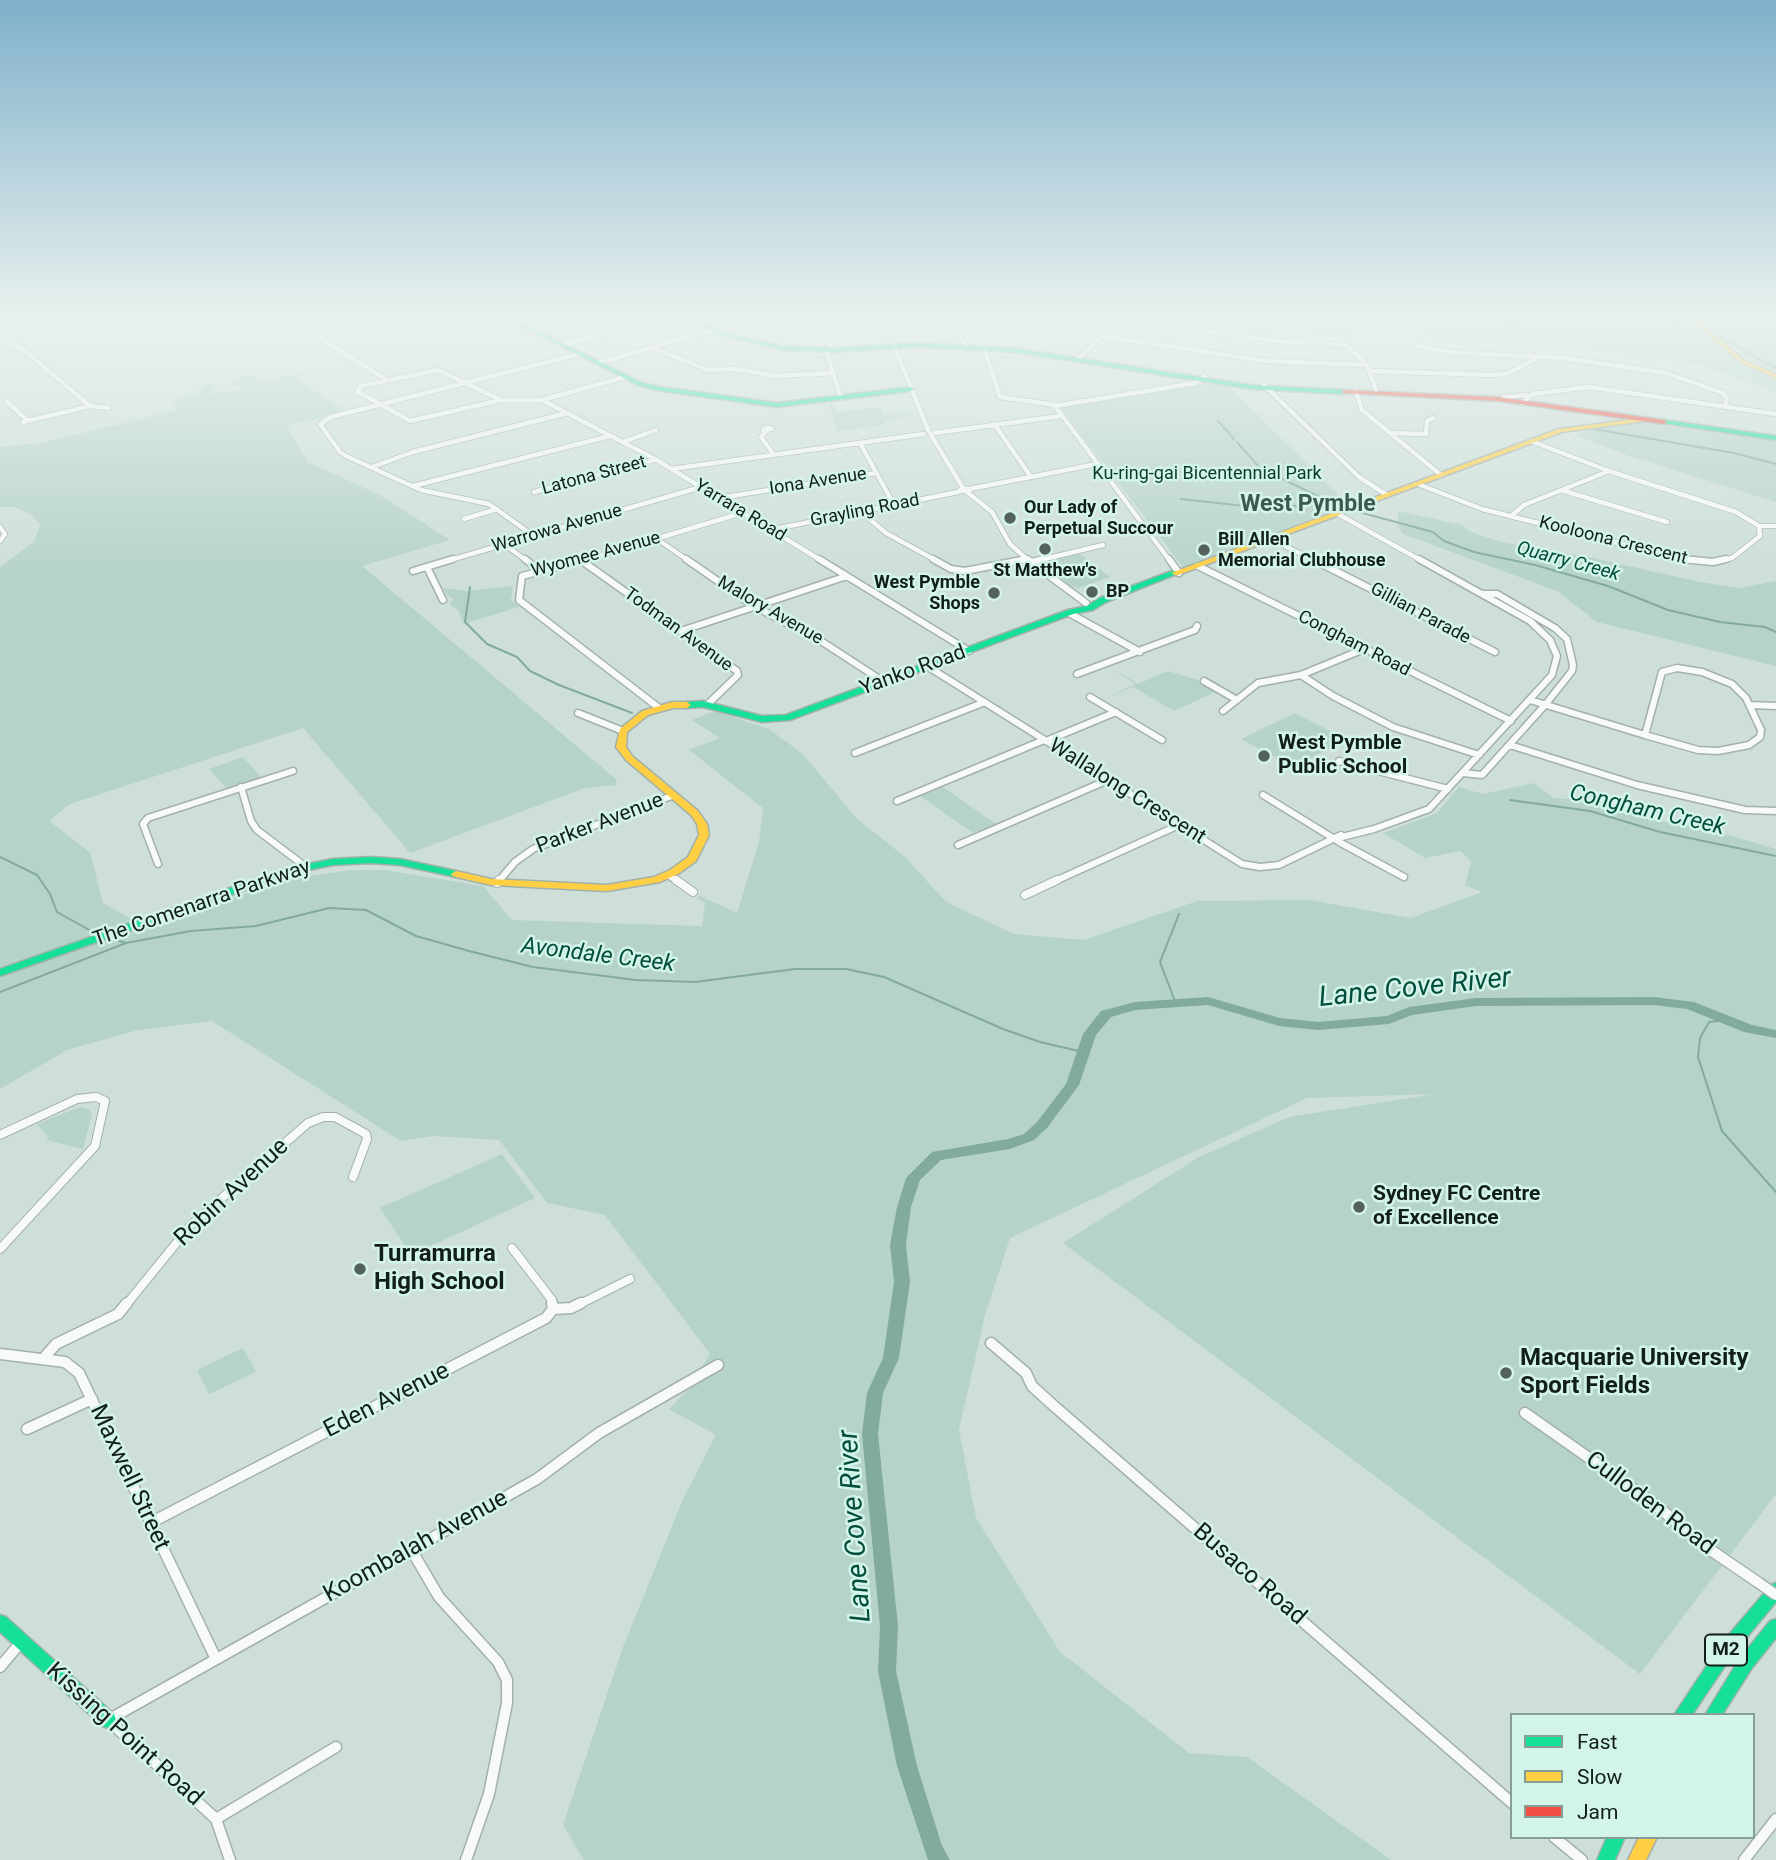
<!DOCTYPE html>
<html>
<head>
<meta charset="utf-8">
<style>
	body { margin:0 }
	#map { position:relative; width:1776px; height:1860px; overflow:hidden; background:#cedfd9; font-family:Roboto,sans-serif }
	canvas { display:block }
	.legend { position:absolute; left:1510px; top:1713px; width:245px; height:126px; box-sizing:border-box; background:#d3f4e9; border:2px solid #869e96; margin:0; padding:9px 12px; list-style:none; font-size:21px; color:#121e1a }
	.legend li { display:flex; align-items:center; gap:14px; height:35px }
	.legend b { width:35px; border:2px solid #869e96 }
</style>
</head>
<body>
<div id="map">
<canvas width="1776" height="1860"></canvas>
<ul class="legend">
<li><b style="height:9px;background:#16e098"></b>Fast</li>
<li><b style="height:9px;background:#ffcf43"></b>Slow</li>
<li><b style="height:9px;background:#f24e42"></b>Jam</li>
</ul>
</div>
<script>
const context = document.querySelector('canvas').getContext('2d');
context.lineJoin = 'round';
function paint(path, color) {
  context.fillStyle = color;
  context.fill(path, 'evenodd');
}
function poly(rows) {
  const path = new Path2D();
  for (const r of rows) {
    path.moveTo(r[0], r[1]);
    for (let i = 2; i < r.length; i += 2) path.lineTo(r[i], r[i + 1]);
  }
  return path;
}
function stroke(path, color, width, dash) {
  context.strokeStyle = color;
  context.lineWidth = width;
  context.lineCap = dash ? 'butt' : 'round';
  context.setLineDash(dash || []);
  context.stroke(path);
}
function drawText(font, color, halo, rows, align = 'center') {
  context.font = font + ' Roboto,sans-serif';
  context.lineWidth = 5;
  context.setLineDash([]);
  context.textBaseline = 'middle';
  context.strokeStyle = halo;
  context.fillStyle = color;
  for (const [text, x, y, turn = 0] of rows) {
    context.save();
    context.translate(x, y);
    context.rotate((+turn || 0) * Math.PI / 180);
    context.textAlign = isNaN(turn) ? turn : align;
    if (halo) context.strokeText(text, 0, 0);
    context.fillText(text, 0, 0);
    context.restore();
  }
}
paint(poly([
	[46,316,113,316,114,318,110,323,99,327,72,331,59,328,46,320],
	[1183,316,1684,316,1744,366,1776,378,1776,392,1694,363,1559,346,1450,341,1432,348,1428,347,1445,340,1405,324,1381,321,1360,324,1349,333,1271,329,1264,337,1249,335,1254,327],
	[1697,316,1731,316,1776,331,1776,372,1753,363],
	[302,373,305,375,295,378,346,412,286,426,308,462,380,495,450,540,362,566,616,779,617,785,585,788,410,853,303,728,70,804,49,821,90,852,103,903,145,927,294,878,351,870,384,870,483,886,512,920,702,926,705,903,697,898,700,896,737,913,759,842,763,808,689,750,720,738,692,720,715,711,769,729,803,754,857,819,905,857,946,902,1014,934,1084,940,1197,901,1309,900,1411,918,1482,892,1465,885,1471,862,1461,851,1425,858,1383,833,1437,813,1459,787,1483,794,1534,783,1554,798,1598,801,1641,818,1700,827,1776,849,1776,1494,1640,1674,1063,1243,1199,1157,1289,1117,1435,1094,1307,1098,1010,1238,985,1315,959,1430,976,1518,1060,1652,1189,1753,1247,1757,1391,1860,584,1860,563,1825,623,1647,683,1499,716,1435,669,1409,687,1391,710,1354,605,1215,547,1203,499,1140,433,1136,401,1141,212,1021,138,1030,67,1050,0,1089,0,567,34,542,40,524,30,514,15,507,0,507,0,447,40,443,179,410,172,402,187,395,204,395,194,393,209,384,221,386,208,394,239,390,244,387,228,385,245,375,262,377,253,383],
	[1207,383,1228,385,1348,505,1183,567,1060,407],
	[831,401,835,413,878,407,881,408,882,415,913,412,915,415,885,420,886,425,837,431,829,402],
	[1641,423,1776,440,1776,502,1629,456,1576,435,1600,426],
	[1398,511,1462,525,1471,532,1501,542,1584,556,1700,582,1740,588,1776,581,1776,666,1597,622,1557,591,1403,534,1398,526],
	[1079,553,1110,577,1079,588,1070,586,1044,563],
	[513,586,511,600,519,607,463,624,459,611,449,604,454,599,447,595,443,588,466,591],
	[1110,667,1138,684,1168,671,1198,680,1215,692,1174,711,1133,687,1102,700,1135,684],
	[1295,713,1347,740,1293,767,1241,739],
	[243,757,261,777,226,788,209,769],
	[943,787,996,824,973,833,920,796],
	[80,1107,89,1109,92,1114,83,1149,46,1140,48,1137,37,1124],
	[502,1154,535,1198,411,1255,380,1208],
	[243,1348,256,1372,209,1394,197,1370]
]), '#b6d3c9');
stroke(poly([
	[1436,316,1532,329,1597,333,1619,332,1637,322,1654,320,1707,334],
	[1102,320,1103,316],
	[1716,335,1776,368],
	[1218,421,1234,439],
	[1587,428,1734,453,1776,464],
	[1237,442,1260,468,1340,507],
	[1181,499,1245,506,1298,506,1322,499],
	[1355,511,1433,532,1444,541,1474,552,1535,565,1608,586,1668,610,1720,622,1765,627,1776,632],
	[470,587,465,622,487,644,517,657,530,671,559,685,632,713],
	[1510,800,1590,811,1660,832,1776,856],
	[0,857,37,875,50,894,57,912,91,931],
	[109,938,126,943,191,931,256,926,329,908,366,910,416,936,469,951,533,967,636,980,695,982,795,969,846,969,884,977,1003,1029,1040,1042,1083,1052],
	[0,992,126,943],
	[1176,1004,1160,962,1179,914],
	[1726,1020,1709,1022,1700,1038,1698,1057,1722,1131,1776,1192]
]), '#83aa9e', 2);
paint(poly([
	[1208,997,1280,1018,1318,1022,1387,1016,1409,1007,1476,998,1654,997,1694,1002,1752,1025,1776,1030,1776,1038,1744,1032,1687,1009,1654,1005,1476,1006,1412,1015,1389,1024,1318,1030,1279,1026,1208,1005,1135,1010,1111,1017,1096,1035,1079,1085,1047,1128,1034,1140,1010,1149,941,1160,920,1180,911,1207,906,1245,910,1282,899,1358,883,1393,878,1434,898,1626,896,1671,917,1766,942,1846,950,1860,928,1860,897,1766,878,1671,880,1626,862,1434,867,1393,883,1358,894,1282,890,1245,897,1207,906,1178,932,1152,1008,1139,1024,1134,1037,1122,1066,1084,1083,1034,1101,1011,1135,1002,1208,997]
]), '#83aa9e');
const streetFar3 = poly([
	[285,316,387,380],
	[943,316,966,345],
	[1098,323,1135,321,1275,341,1347,345,1367,365,1376,390],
	[1388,332,1415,345,1448,352,1564,358,1666,373,1723,393,1727,398,1725,406],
	[1102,336,1266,361,1367,365],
	[740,337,762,321],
	[0,338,24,350,90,406],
	[893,343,929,432],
	[561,345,671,316],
	[832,347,827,343,843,330,913,316],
	[653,348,708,370,736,369,774,376,834,373],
	[984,348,1000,397,1056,405],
	[826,350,841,398],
	[1078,359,1102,336,1098,323,1087,316],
	[598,363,713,330],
	[438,370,501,400,410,421,357,391,361,386,438,370],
	[1370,371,1495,375,1508,373,1534,360,1534,356],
	[1264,385,1359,477,1387,495],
	[1356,392,1362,410,1441,475],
	[1504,397,1527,395],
	[501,400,542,400,655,459,822,561],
	[542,400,625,377],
	[6,401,28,421],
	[1522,403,1533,394,1589,387,1776,414],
	[23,422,90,406,109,408],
	[995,425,1031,477],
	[766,428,770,428,772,429,763,430,766,428],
	[766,431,761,437,774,455],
	[934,433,1061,416],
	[1389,433,1426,434,1427,421,1433,418],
	[931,435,963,488],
	[1531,441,1609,471,1736,512,1759,526,1760,536,1732,558,1718,561],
	[623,442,656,430],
	[860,443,894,505],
	[372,467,413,452,567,413],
	[671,469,924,434],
	[1418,484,1482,509,1686,560,1700,561],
	[413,486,610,436],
	[969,489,1097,464],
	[1561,490,1667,522],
	[534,492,654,460],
	[967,492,992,512,1010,544,1029,561],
	[719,498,876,473],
	[861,512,886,533,937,561],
	[1338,514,1422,561],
	[1511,516,1524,505,1609,471],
	[464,519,497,509],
	[1759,526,1776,526],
	[0,527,5,534,0,541],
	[770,530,958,492,963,488,970,490,961,491],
	[534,536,489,504,421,490,346,456,340,452,320,424,331,417,579,354],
	[657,539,689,561],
	[1270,539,1316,561],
	[504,544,527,561],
	[447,561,701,487],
	[582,561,742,513],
	[1018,561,1029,559],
	[1036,561,1103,545],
	[1170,561,1055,406,1195,383,1205,376]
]);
const streetFar2 = poly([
	[525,559,539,570],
	[588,559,522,576,519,600,659,708],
	[686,559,754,606,821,641,884,682],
	[819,559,969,651],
	[933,559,951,569,965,571,1027,559],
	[1027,559,1086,603],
	[1169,559,1179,573],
	[1312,559,1495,652],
	[1683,559,1713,562,1726,559],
	[582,561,737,671,738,675,708,704],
	[1032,562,1043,559],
	[1198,566,1511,721],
	[427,567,443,600],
	[413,571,453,559],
	[1069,613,1140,652],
	[681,631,847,576],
	[927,666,1242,864,1260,867,1279,865,1341,835],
	[1677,668,1702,672,1732,684,1746,698,1761,730,1760,737,1749,745,1718,751,1698,750,1645,735,1662,672,1677,668],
	[1077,674,1195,630,1197,626],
	[1301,675,1333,696,1393,727,1479,755],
	[1204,681,1237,700],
	[1090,697,1162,740],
	[1530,700,1645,735],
	[1750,705,1776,706],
	[1223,711,1258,683,1301,675,1364,649],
	[578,713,623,731],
	[1046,741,1116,712],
	[1510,745,1637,785,1745,810,1776,811],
	[855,753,985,702],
	[1339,761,1448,789],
	[1463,773,1482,775,1545,705,1572,671,1573,665,1567,639,1555,628,1497,594,1482,594],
	[241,787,251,821,257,830,306,867],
	[1263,795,1341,843,1404,877],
	[897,801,1044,740],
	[1338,838,1374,829,1429,809,1552,675,1557,656,1550,640,1530,621,1419,559],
	[958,845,1108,780],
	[158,864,143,824,148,818,293,771],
	[668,875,679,882],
	[498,882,515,862,533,849,674,795],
	[1053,882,1179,825]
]);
const streetFar1 = poly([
	[676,880,693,892],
	[497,883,499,880],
	[1025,895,1057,880],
	[0,1135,77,1099,96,1097,105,1101,95,1146,0,1249],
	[512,1248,552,1300,553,1305],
	[126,1305,191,1225,308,1123,323,1117,335,1117,366,1134,367,1139,353,1177],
	[578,1305,630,1279]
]);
const street = poly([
	[553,1309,571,1308,581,1303],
	[991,1343,1026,1373,1032,1386,1054,1406,1512,1803],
	[0,1354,65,1362,79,1373,216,1659],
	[43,1359,56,1344,118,1314,127,1303],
	[1525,1413,1653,1503,1712,1551,1759,1583],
	[27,1429,92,1399],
	[150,1523,546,1318,553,1309,552,1303],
	[412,1551,439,1597,498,1662,507,1680,507,1703,489,1794,466,1860],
	[0,1667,22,1641],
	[216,1819,336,1747],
	[1554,1837,1582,1860],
	[230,1860,216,1819,108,1720,537,1479,599,1433,718,1365],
	[1744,1860,1776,1819]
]);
const fast = poly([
	[501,316,509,316,642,383,655,386,777,403,911,387,914,389,911,391,777,407,655,390,638,385,501,316],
	[693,316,700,316,707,324,725,333,782,346,834,348,916,343,1013,348,1252,385,1344,390,1347,392,1344,394,1252,389,1013,352,916,347,834,352,782,350,721,335,703,326,693,316],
	[1664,420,1776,436,1776,440,1662,423,1661,422,1664,420],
	[1172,571,1175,571,1179,573,1106,602,1093,610,1073,614,790,720,762,722,703,707,687,708,683,705,687,702,703,701,762,716,786,715,1068,610,1087,606,1100,598,1172,571],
	[371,857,400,859,456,871,461,874,456,877,400,865,371,863,333,865,293,873,0,976,0,969,287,868,333,859,371,857],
	[1776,1583,1776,1602,1733,1654,1692,1715,1674,1715,1721,1644,1771,1585,1776,1583],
	[0,1615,6,1617,114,1714,116,1720,114,1726,108,1728,102,1726,0,1632,0,1615],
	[1776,1619,1776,1638,1752,1668,1722,1715,1705,1715,1740,1658,1770,1621,1776,1619],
	[1607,1837,1625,1837,1615,1860,1597,1860,1607,1837]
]);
const slow = poly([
	[1686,316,1693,316,1744,360,1776,374,1776,378,1740,362,1686,316],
	[1644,418,1646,419,1646,421,1562,432,1178,575,1175,575,1171,573,1559,429,1644,418],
	[672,702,687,702,691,705,687,708,673,708,648,715,627,732,626,747,632,756,698,811,707,824,709,835,696,861,678,874,660,882,607,891,491,885,452,876,451,874,456,871,491,879,607,885,654,877,670,870,688,857,699,835,697,824,691,815,626,760,616,747,620,729,642,711,672,702],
	[1639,1837,1657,1837,1646,1860,1628,1860,1639,1837]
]);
const jam = poly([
	[1344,390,1498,397,1664,420,1667,422,1664,424,1498,401,1342,393,1341,392,1344,390]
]);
stroke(streetFar3, '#a3b0ab', 6);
stroke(streetFar2, '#a3b0ab', 9);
stroke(streetFar1, '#a3b0ab', 10);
stroke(street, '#a3b0ab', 13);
stroke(fast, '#a3b0ab', 3);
stroke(slow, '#a3b0ab', 3);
stroke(jam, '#a3b0ab', 3);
stroke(streetFar3, '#f8faf9', 4.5);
stroke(streetFar2, '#f8faf9', 6);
stroke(streetFar1, '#f8faf9', 8);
stroke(street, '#f8faf9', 10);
paint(fast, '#16e098');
paint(slow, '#ffcf43');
paint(jam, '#f24e42');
const streetBridge = poly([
	[1759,1583,1776,1595]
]);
stroke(streetBridge, '#a3b0ab', 13, []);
stroke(streetBridge, '#f8faf9', 10);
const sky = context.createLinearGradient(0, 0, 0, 577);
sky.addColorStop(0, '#7fb0ca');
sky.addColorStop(0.55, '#e9f1ee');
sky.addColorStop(1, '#e9f1ee00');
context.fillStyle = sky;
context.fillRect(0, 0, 1776, 577);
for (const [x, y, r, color] of [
	[1010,518,7,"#54625d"],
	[1045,549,7,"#54625d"],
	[1204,550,7,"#54625d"],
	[1092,592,7,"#54625d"],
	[994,593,7,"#54625d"],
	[1264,756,7,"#54625d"],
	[1359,1207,7,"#54625d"],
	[360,1269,7,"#54625d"],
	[1506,1373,7,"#54625d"]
]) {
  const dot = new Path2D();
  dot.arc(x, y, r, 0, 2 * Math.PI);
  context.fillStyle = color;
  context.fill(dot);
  stroke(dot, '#d3f4e9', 2.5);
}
drawText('18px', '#0a392d', '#d3f4e9', [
	["Ku-ring-gai Bicentennial Park",1207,474]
]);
drawText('18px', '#121e1a', '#d3f4e9', [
	["Latona Street",594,476,-15],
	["Iona Avenue",818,482,-9],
	["Yarrara Road",740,511,31],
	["Grayling Road",865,511,-11],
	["Warrowa Avenue",557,529,-16],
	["Kooloona Crescent",1613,541,14],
	["Wyomee Avenue",596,555,-15],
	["Malory Avenue",770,611,30],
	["Gillian Parade",1420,614,28],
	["Todman Avenue",678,630,36],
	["Congham Road",1354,644,27]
]);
drawText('bold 18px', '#121e1a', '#d3f4e9', [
	["Our Lady of",1024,508],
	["Perpetual Succour",1024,529],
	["Bill Allen",1218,540],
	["Memorial Clubhouse",1218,561],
	["St Matthew's",1045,571,"center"],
	["West Pymble",980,583,"right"],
	["Shops",980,604,"right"],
	["BP",1106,592]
], 'left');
drawText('italic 19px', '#034d3d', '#d3f4e9', [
	["Quarry Creek",1568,562,15]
]);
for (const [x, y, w] of [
	[1726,1650,42]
]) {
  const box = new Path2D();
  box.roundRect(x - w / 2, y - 15.5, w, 31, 5);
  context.fillStyle = '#d3f4e9';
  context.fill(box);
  stroke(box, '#121e1a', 2);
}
drawText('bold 19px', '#121e1a', null, [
	["M2",1726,1650]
]);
drawText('21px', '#121e1a', '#d3f4e9', [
	["Yanko Road",913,671,-20],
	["Wallalong Crescent",1127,792,32],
	["Parker Avenue",600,824,-21],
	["The Comenarra Parkway",202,904,-19]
]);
drawText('bold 21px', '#121e1a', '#d3f4e9', [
	["West Pymble",1278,744],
	["Public School",1278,768],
	["Sydney FC Centre",1373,1195],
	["of Excellence",1373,1219]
], 'left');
drawText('bold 23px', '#3c5950', '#d3f4e9', [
	["West Pymble",1308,505]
]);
drawText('italic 23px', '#034d3d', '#d3f4e9', [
	["Congham Creek",1647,811,13],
	["Avondale Creek",598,956,7]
]);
drawText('24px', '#121e1a', '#d3f4e9', [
	["Robin Avenue",232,1193,-43],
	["Eden Avenue",387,1401,-27],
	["Maxwell Street",129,1478,65],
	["Culloden Road",1650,1504,37],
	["Koombalah Avenue",416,1547,-29],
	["Busaco Road",1249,1575,41],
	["Kissing Point Road",124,1735,42]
]);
drawText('bold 24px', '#121e1a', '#d3f4e9', [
	["Turramurra",374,1255],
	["High School",374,1283],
	["Macquarie University",1520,1359],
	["Sport Fields",1520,1387]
], 'left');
drawText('italic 28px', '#034d3d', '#d3f4e9', [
	["Lane Cove River",1415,989,-6],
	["Lane Cove River",856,1526,-94]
]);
</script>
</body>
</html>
